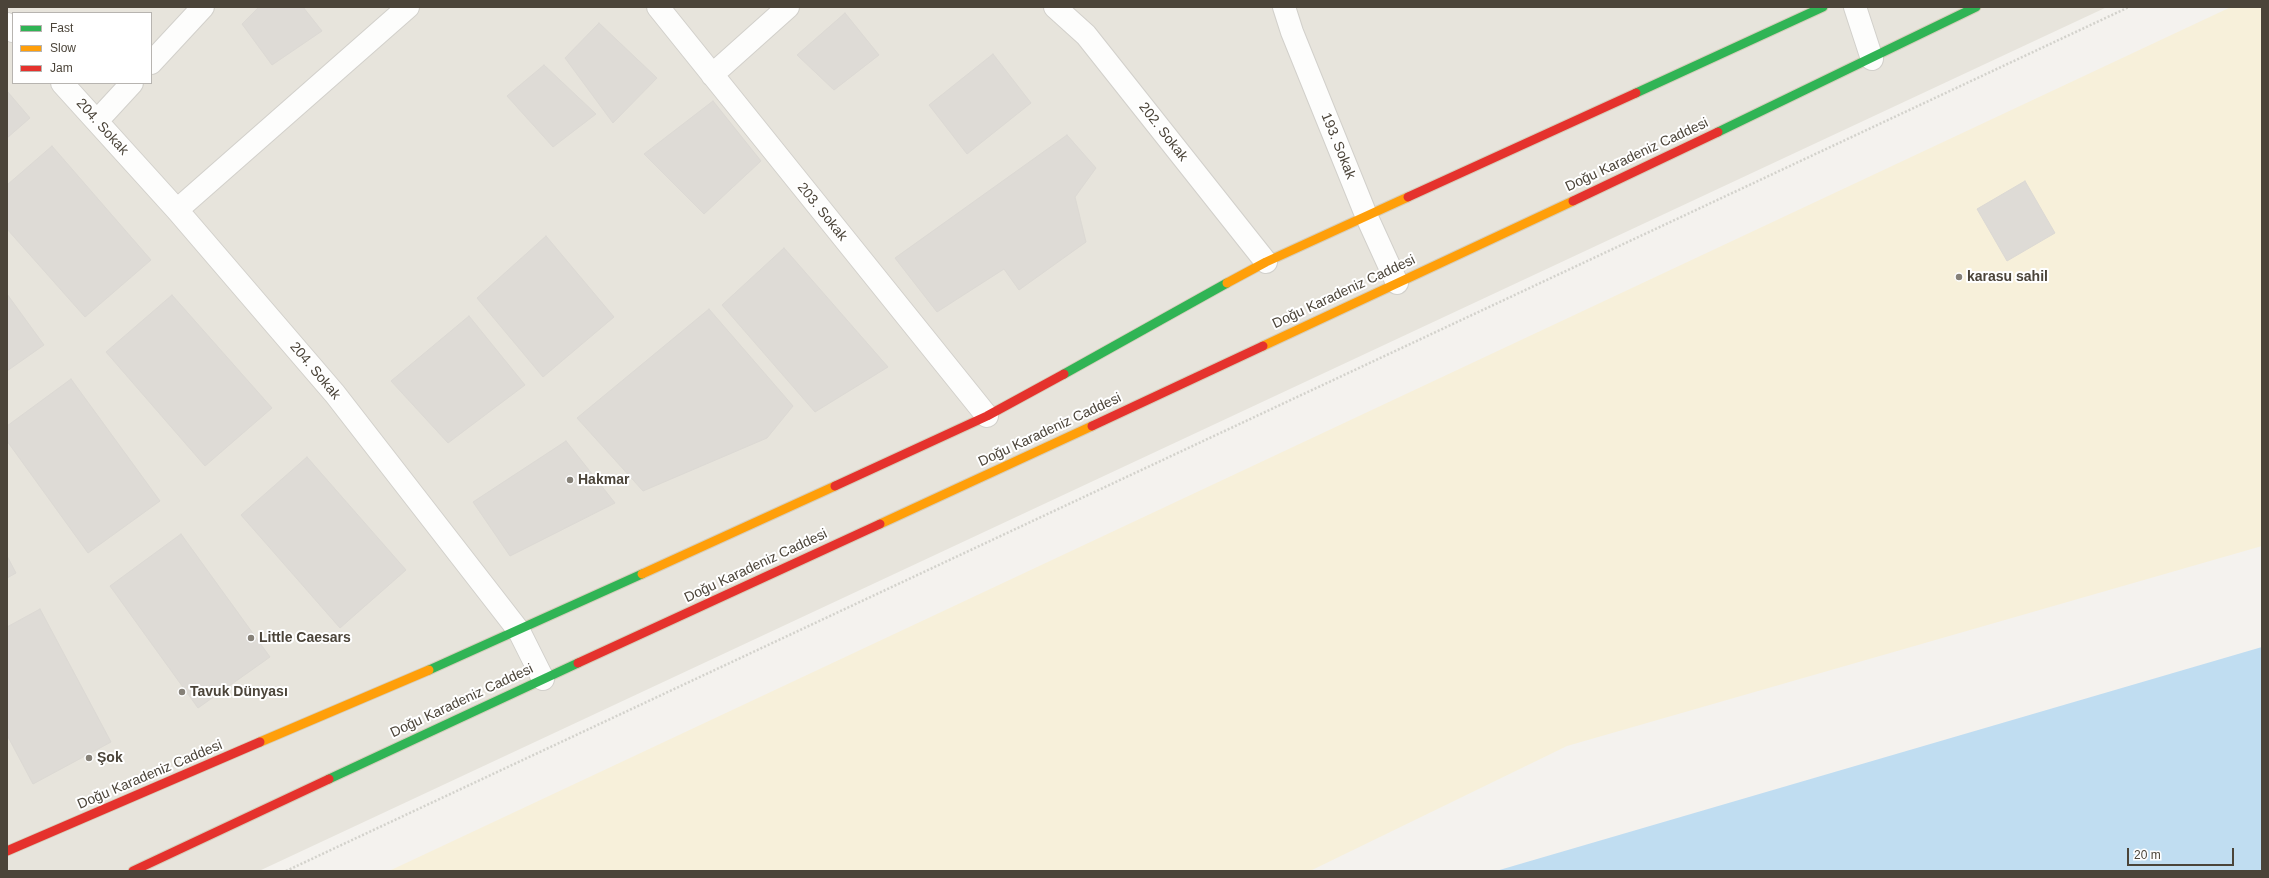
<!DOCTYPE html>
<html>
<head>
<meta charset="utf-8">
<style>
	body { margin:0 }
	#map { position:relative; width:2269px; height:878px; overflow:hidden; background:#f4f2ee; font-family:Arial,sans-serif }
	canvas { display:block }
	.frame { position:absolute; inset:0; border:8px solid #4b4439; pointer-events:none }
	.legend { position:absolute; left:12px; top:12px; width:140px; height:72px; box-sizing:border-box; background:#fff; border:1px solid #b7b4b0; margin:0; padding:5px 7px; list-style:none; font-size:12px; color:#4b4439 }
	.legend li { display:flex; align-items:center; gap:8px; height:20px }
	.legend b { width:20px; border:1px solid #b7b4b0 }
	.scale { position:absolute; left:2127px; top:848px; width:107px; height:18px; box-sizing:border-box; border:2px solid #4b4439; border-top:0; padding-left:5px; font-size:12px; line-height:14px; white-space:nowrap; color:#4b4439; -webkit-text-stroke:3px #fff; paint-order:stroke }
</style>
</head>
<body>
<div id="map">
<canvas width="2269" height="878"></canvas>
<div class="frame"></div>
<ul class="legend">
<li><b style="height:5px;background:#30b455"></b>Fast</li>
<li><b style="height:5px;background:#ff9f0a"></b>Slow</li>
<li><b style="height:5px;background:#e5322d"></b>Jam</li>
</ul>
<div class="scale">20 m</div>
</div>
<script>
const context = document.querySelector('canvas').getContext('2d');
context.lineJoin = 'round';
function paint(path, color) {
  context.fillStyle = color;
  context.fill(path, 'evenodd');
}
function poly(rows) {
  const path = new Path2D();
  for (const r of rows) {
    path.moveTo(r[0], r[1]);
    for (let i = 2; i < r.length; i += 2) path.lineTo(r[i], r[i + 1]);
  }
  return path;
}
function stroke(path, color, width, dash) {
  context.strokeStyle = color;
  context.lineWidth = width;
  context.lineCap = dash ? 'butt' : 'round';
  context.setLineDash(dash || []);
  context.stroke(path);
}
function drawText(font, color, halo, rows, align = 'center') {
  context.font = font + ' Arial,sans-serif';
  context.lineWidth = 4;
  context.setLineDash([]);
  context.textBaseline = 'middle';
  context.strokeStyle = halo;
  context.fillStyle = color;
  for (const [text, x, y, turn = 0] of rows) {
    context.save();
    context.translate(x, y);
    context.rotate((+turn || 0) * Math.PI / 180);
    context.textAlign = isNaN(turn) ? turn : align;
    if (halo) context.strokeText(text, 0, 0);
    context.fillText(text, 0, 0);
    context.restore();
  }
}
paint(poly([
	[7,7,2107,7,259,871,7,871],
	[13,13,151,13,151,83,13,83]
]), '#e7e4dc');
paint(poly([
	[2231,7,2262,7,2262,546,1567,746,1310,871,389,871]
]), '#f7f0da');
paint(poly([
	[2262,647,2262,871,1496,871]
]), '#c0ddf1');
const building = poly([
	[259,7,303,7,322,31,272,65,242,24,259,7],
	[845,13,879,55,834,90,797,55,845,13],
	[599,23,657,78,613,123,565,58,599,23],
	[993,54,1031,103,967,154,929,105,993,54],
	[544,65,596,114,553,147,507,96,544,65],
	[7,91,30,118,7,138,7,91],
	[713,101,761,161,704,214,644,154,713,101],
	[1067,135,1096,168,1075,197,1086,242,1019,290,1004,269,937,312,895,258,1067,135],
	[52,146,151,260,85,317,7,229,7,185,52,146],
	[2025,181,2055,233,2007,261,1977,209,2025,181],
	[546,236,614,317,543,377,477,298,546,236],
	[784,248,888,367,815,412,722,305,784,248],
	[7,294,44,345,7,371,7,294],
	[172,295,272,408,205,466,106,352,172,295],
	[709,309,793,406,767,438,643,491,577,418,709,309],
	[469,316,525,385,448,443,391,381,469,316],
	[71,379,160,501,88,553,7,441,7,426,71,379],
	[566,441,615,503,510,556,473,502,566,441],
	[307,457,406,570,340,628,241,515,307,457],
	[181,534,270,657,198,708,110,586,181,534],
	[7,556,16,573,7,578,7,556],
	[40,609,111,742,33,784,7,735,7,627,40,609]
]);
paint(building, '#dedbd6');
stroke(building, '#dcd9d4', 1);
const street = poly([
	[658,7,987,416],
	[1055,7,1086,35,1266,262],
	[1284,7,1292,32,1366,215,1397,283],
	[1855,7,1872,59],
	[7,24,13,31],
	[151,63,203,7],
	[712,75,788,7],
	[62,83,177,210,335,394,519,631,543,679],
	[97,121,132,83],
	[177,210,408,7]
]);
const fast = poly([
	[1636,93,1823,7],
	[1718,132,1976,7],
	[1064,374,1227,283],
	[429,670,642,574],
	[329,779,578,663]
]);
const slow = poly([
	[1227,283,1266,262,1408,197],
	[1263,346,1573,201],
	[880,524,1092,426],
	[642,574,835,486],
	[260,742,429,670]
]);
const jam = poly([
	[1408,197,1636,93],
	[1573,201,1718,132],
	[1092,426,1263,346],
	[835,486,987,416,1064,374],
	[578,663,880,524],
	[7,851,260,742],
	[133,871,329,779]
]);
stroke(street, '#d2d0cb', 24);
stroke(fast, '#d6cebb', 11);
stroke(slow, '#d6cebb', 11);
stroke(jam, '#d6cebb', 11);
stroke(poly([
	[286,871,2129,7]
]), '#d3d2cc', 2.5, [2, 2]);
stroke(street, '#fdfdfc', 22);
stroke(fast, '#30b455', 9);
stroke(slow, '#ff9f0a', 9);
stroke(jam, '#e5322d', 9);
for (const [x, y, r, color] of [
	[1959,277,4,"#868178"],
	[570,480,4,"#868178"],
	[251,638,4,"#868178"],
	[182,692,4,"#868178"],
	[89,758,4,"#868178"]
]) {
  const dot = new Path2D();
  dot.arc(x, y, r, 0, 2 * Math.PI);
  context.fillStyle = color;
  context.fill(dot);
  stroke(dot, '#fff', 1.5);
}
drawText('14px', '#4b4439', '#fff', [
	["204. Sokak",102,127,48],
	["202. Sokak",1163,132,52],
	["193. Sokak",1338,146,68],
	["Doğu Karadeniz Caddesi",1637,155,-25],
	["203. Sokak",822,212,51],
	["Doğu Karadeniz Caddesi",1344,292,-25],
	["204. Sokak",315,371,50],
	["Doğu Karadeniz Caddesi",1050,430,-25],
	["Doğu Karadeniz Caddesi",756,566,-25],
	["Doğu Karadeniz Caddesi",462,701,-25],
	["Doğu Karadeniz Caddesi",150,775,-23]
]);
drawText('bold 14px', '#4b4439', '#fff', [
	["karasu sahil",1967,277],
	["Hakmar",578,480],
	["Little Caesars",259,638],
	["Tavuk Dünyası",190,692],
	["Şok",97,758]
], 'left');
</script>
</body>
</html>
